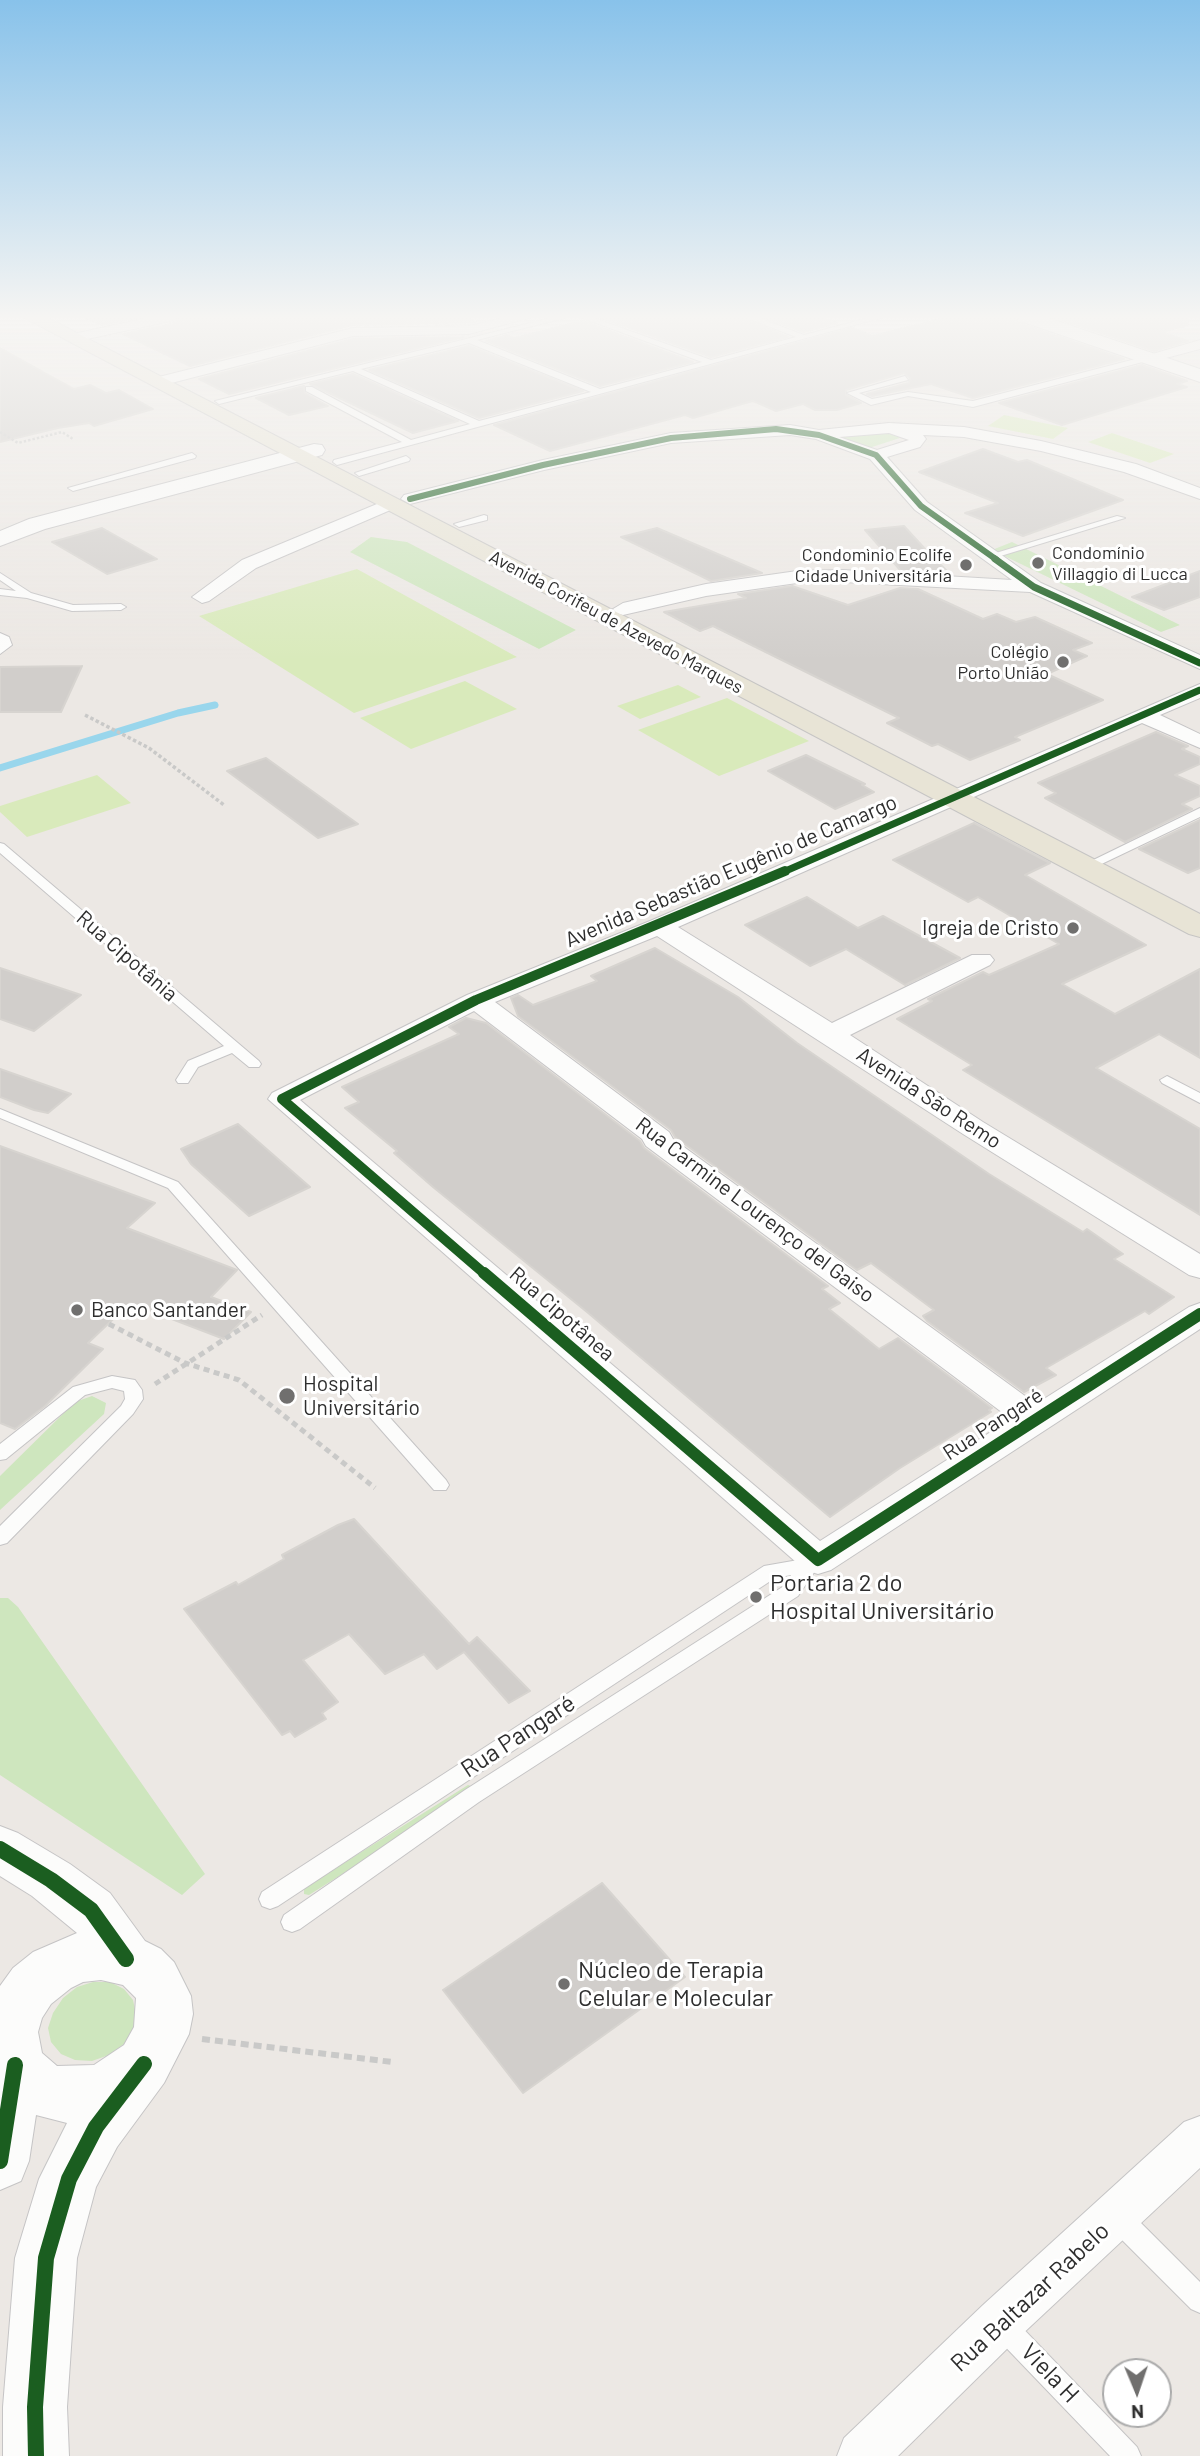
<!DOCTYPE html>
<html>
<head>
<meta charset="utf-8">
<style>
	body { margin:0 }
	#map { position:relative; width:1200px; height:2456px; overflow:hidden; background:#ece8e4; font-family:Barlow,sans-serif }
	canvas { display:block }
	.north { position:absolute; left:1102px; top:2358px; width:70px; height:70px; box-sizing:border-box; background:#fff; border:2px solid #ababab; border-radius:50%; rotate:178deg; font-size:19px; font-weight:700; line-height:28px; text-align:center; color:#2e2e2e }
	.north::after { content:''; display:block; margin:auto; width:24px; height:32px; background:#706f6e; clip-path:polygon(50% 0,100% 100%,50% 72%,0 100%) }
</style>
</head>
<body>
<div id="map">
<canvas width="1200" height="2456"></canvas>
<div class="north">N</div>
</div>
<script>
const context = document.querySelector('canvas').getContext('2d');
context.lineJoin = 'round';
function paint(path, color) {
  context.fillStyle = color;
  context.fill(path, 'evenodd');
}
function poly(rows) {
  const path = new Path2D();
  for (const r of rows) {
    path.moveTo(r[0], r[1]);
    for (let i = 2; i < r.length; i += 2) path.lineTo(r[i], r[i + 1]);
  }
  return path;
}
function stroke(path, color, width, dash) {
  context.strokeStyle = color;
  context.lineWidth = width;
  context.lineCap = dash ? 'butt' : 'round';
  context.setLineDash(dash || []);
  context.stroke(path);
}
function drawText(font, color, halo, rows, align = 'center') {
  context.font = font + ' Barlow,sans-serif';
  context.lineWidth = 6;
  context.setLineDash([]);
  context.textBaseline = 'middle';
  context.strokeStyle = halo;
  context.fillStyle = color;
  for (const [text, x, y, turn = 0] of rows) {
    context.save();
    context.translate(x, y);
    context.rotate((+turn || 0) * Math.PI / 180);
    context.textAlign = isNaN(turn) ? turn : align;
    if (halo) context.strokeText(text, 0, 0);
    context.fillText(text, 0, 0);
    context.restore();
  }
}
paint(poly([
	[897,432,903,437,869,448,849,445,833,433],
	[371,537,407,542,576,630,539,649,350,552],
	[1012,542,1180,625,1161,632,992,550],
	[92,1396,106,1403,104,1414,0,1510,0,1476,75,1402],
	[0,1598,8,1598,18,1607,205,1874,182,1895,0,1775],
	[468,1785,474,1787,474,1791,309,1895,304,1894,304,1888],
	[93,1982,110,1982,124,1989,133,2000,136,2014,133,2030,124,2044,109,2055,92,2061,75,2060,61,2054,51,2042,48,2028,53,2013,63,1998,77,1987]
]), '#cee6be');
paint(poly([
	[1004,415,1068,428,1053,439,988,426],
	[1112,433,1174,454,1150,463,1088,442],
	[357,569,517,657,354,713,199,616],
	[465,681,517,709,411,749,360,718],
	[678,685,701,697,640,719,617,706],
	[727,698,809,741,719,776,638,730],
	[97,775,131,803,27,837,0,812,0,806]
]), '#d9eabb');
stroke(poly([
	[0,768,178,713,215,705]
]), '#99d6ec', 7);
const building = poly([
	[84,317,140,317,102,325,84,317],
	[180,317,464,317,476,322,352,325,190,366,123,334,172,324,180,317],
	[599,317,742,317,788,337,711,357,599,317],
	[763,317,818,317,837,323,804,332,763,317],
	[948,317,1015,317,1019,323,1124,359,973,398,931,384,872,396,867,394,909,383,910,378,904,373,846,390,846,395,861,403,837,410,815,410,803,404,776,411,753,401,693,418,685,415,550,451,494,425,852,328,873,336,948,317],
	[1053,317,1187,317,1188,325,1162,332,1188,341,1154,351,1053,317],
	[583,321,693,362,600,386,486,341,507,335,514,338,583,321],
	[464,337,229,394,199,379,353,339,464,337],
	[469,346,583,391,479,418,369,370,469,346],
	[0,348,74,389,90,385,106,393,119,390,153,409,94,426,89,423,58,428,0,442,0,348],
	[1142,365,1187,381,1177,384,1187,387,1062,425,999,403,1142,365],
	[353,374,458,421,413,433,310,384,353,374],
	[304,386,305,393,328,406,289,415,256,398,304,386],
	[983,449,1018,462,1027,460,1123,500,1023,536,965,513,998,503,919,472,983,449],
	[904,526,926,550,947,571,901,571,865,530,904,526],
	[102,528,157,559,107,574,52,542,102,528],
	[657,528,762,573,711,581,621,537,657,528],
	[1200,571,1200,597,1164,610,1132,597,1200,571],
	[792,586,848,605,900,588,918,589,983,619,997,614,1016,622,1035,617,1092,643,1073,650,1087,656,1047,674,1103,700,1015,737,1020,740,970,760,938,744,932,746,887,723,899,718,713,626,700,631,664,612,746,598,738,594,792,586],
	[82,666,61,712,0,712,0,667,82,666],
	[1156,732,1188,746,1182,749,1200,757,1200,764,1175,775,1200,786,1200,796,1182,804,1192,809,1125,842,1045,798,1056,793,1038,783,1156,732],
	[806,755,865,784,862,785,874,792,835,809,768,771,806,755],
	[266,758,358,824,318,838,227,771,266,758],
	[1200,820,1200,868,1188,873,1139,849,1200,820],
	[974,823,1050,863,1025,875,1146,945,1062,984,1115,1014,1200,969,1200,1058,1159,1034,1096,1068,1200,1129,1200,1215,963,1070,972,1065,897,1019,932,1001,928,999,983,972,989,975,1059,944,978,897,968,902,893,860,974,823],
	[807,897,858,928,883,916,960,958,905,985,846,949,810,966,745,925,807,897],
	[655,948,738,997,797,1043,989,1174,1083,1232,1087,1229,1123,1254,1114,1259,1174,1297,1149,1314,1145,1311,1046,1368,1056,1375,1024,1392,927,1321,923,1316,934,1310,871,1263,857,1270,675,1137,671,1130,518,1016,511,998,518,995,533,1005,597,981,591,976,655,948],
	[0,968,81,995,34,1031,0,1019,0,968],
	[466,1018,486,1023,640,1141,644,1148,828,1286,822,1289,840,1303,829,1309,879,1349,898,1338,992,1408,989,1410,991,1412,900,1468,830,1517,587,1312,433,1187,394,1153,397,1151,345,1108,359,1102,342,1087,459,1034,449,1027,466,1018],
	[0,1069,71,1094,48,1113,34,1110,0,1097,0,1069],
	[238,1124,310,1187,249,1216,191,1164,181,1149,238,1124],
	[0,1146,155,1203,127,1228,237,1270,211,1297,251,1312,224,1339,130,1303,88,1343,103,1349,45,1406,15,1429,0,1423,0,1146],
	[354,1519,469,1644,477,1637,530,1691,509,1703,464,1652,437,1669,424,1654,385,1674,349,1634,303,1660,338,1702,322,1713,326,1719,295,1737,290,1731,282,1735,184,1609,236,1582,238,1585,284,1559,282,1555,338,1525,354,1519],
	[602,1883,685,1977,523,2093,443,1990,602,1883]
]);
paint(building, '#d1cecb');
stroke(building, '#d7d4d0', 2);
const service = poly([
	[555,317,568,317,477,340,600,389,702,362,580,317,591,317,711,360,796,337,745,317,756,317,804,335,872,317,884,317,337,465,333,462,334,460,402,442,306,391,306,387,312,387,411,440,470,424,353,371,219,404,215,401,555,317],
	[469,343,591,392,479,421,361,369,469,343],
	[1147,356,1150,360,973,407,908,396,871,405,847,393,905,376,908,380,859,393,872,399,908,392,973,401,1147,356],
	[192,453,196,456,195,458,73,491,68,488,192,453],
	[406,456,410,459,409,461,359,476,355,473,406,456],
	[484,515,487,516,487,520,459,527,454,524,484,515],
	[1117,516,1125,518,994,558,986,556,1117,516],
	[0,573,31,593,73,605,121,604,126,607,121,610,72,611,27,598,0,595,0,589,16,591,0,580,0,573],
	[0,633,9,637,12,645,0,654,0,633],
	[1200,808,1200,817,1089,870,1081,870,1079,867,1200,808],
	[0,843,4,844,259,1061,261,1064,259,1067,249,1067,232,1053,198,1067,188,1083,178,1083,176,1080,188,1061,224,1046,0,853,0,843],
	[1167,1076,1200,1093,1200,1103,1162,1083,1160,1080,1167,1076],
	[0,1109,178,1182,446,1480,449,1485,446,1490,434,1490,168,1188,0,1118,0,1109],
	[112,1376,135,1380,142,1390,143,1399,133,1414,7,1543,0,1545,0,1526,121,1406,125,1399,124,1391,112,1388,85,1395,6,1459,0,1460,0,1444,73,1387,112,1376],
	[818,1553,825,1555,827,1560,825,1565,815,1571,798,1596,479,1802,300,1929,292,1932,284,1929,281,1922,284,1915,465,1790,784,1586,791,1575,775,1578,278,1906,270,1909,262,1906,259,1899,262,1892,764,1566,804,1559,818,1553],
	[1118,2206,1127,2209,1200,2282,1200,2313,1191,2309,1109,2227,1106,2218,1109,2209,1118,2206],
	[1001,2311,1010,2315,1137,2447,1141,2456,1110,2456,992,2333,988,2324,992,2315,1001,2311]
]);
const minor = poly([
	[152,317,178,317,171,321,73,342,66,338,73,334,152,317],
	[507,317,532,317,469,334,353,336,156,387,148,382,151,379,353,328,469,326,507,317],
	[1200,340,1200,349,1147,363,1139,358,1200,340],
	[889,423,964,427,1041,441,1136,464,1200,488,1200,499,1124,472,1041,451,964,437,923,435,926,439,920,447,887,457,927,502,1041,583,1200,655,1200,669,1030,592,843,582,797,583,706,596,623,615,616,613,613,609,623,603,706,584,797,571,843,570,1012,580,915,510,870,459,816,439,790,435,671,443,544,470,410,504,401,499,404,495,543,460,671,433,790,425,819,430,889,423],
	[889,433,909,440,877,450,839,437,889,433],
	[389,499,398,504,395,508,256,568,209,601,202,603,192,597,242,560,389,499],
	[1200,684,1200,698,1160,715,1200,734,1200,748,1142,723,678,927,832,1023,972,955,990,955,994,960,990,965,850,1035,983,1122,1200,1254,1200,1278,1189,1275,963,1134,657,936,495,1002,669,1132,673,1139,1036,1404,1189,1307,1200,1303,1200,1329,831,1570,818,1574,805,1570,268,1099,272,1093,467,995,650,921,1200,684],
	[474,1011,642,1139,646,1146,1011,1419,820,1541,300,1100,474,1011],
	[1200,2116,1200,2168,1017,2339,898,2456,837,2456,844,2438,983,2305,1184,2122,1200,2116]
]);
const tertiary = poly([
	[1018,317,1045,317,1200,369,1200,382,1020,321,1018,317],
	[314,444,322,445,325,450,322,455,45,529,0,546,0,531,29,519,314,444],
	[0,1826,18,1833,70,1864,110,1893,145,1941,161,1949,174,1962,191,1996,193,2014,189,2034,164,2083,117,2147,96,2187,77,2258,67,2407,69,2456,3,2456,3,2407,15,2258,39,2179,67,2123,36,2115,29,2161,21,2181,0,2190,0,1986,13,1968,33,1952,77,1933,32,1896,0,1876,0,1826],
	[101,1980,123,1985,136,1998,134,2027,124,2045,94,2065,57,2066,42,2053,38,2032,42,2018,51,2004,71,1988,83,1982,101,1980]
]);
const primary = poly([
	[23,317,46,317,1200,914,1200,937,1189,934,23,317]
]);
stroke(service, '#c5c4c5', 2);
stroke(minor, '#c5c4c5', 2);
stroke(tertiary, '#c5c4c5', 2);
stroke(primary, '#c6c5c4', 2);
stroke(poly([
	[0,432,18,443,62,432,73,439]
]), '#c9c9c8', 2.5, [2.5, 2]);
stroke(poly([
	[85,715,149,748,224,805]
]), '#c9c9c8', 3.5, [3.5, 2.5]);
stroke(poly([
	[109,1324,185,1363,239,1380,375,1488],
	[155,1384,262,1315]
]), '#c9c9c8', 5, [6, 4.5]);
stroke(poly([
	[202,2039,392,2062]
]), '#c9c9c8', 6, [8, 5]);
paint(service, '#fcfcfb');
paint(minor, '#fcfcfb');
paint(tertiary, '#fcfcfb');
paint(primary, '#e8e4d6');
stroke(poly([
	[410,499,543,465,671,438,776,429,819,435,876,455,921,506,997,560]
]), '#1b5e20', 6);
stroke(poly([
	[995,559,1034,587,1200,663],
	[781,873,1200,690]
]), '#1b5e20', 7);
stroke(poly([
	[486,1275,282,1099,476,1000,785,871]
]), '#1b5e20', 10);
stroke(poly([
	[484,1273,818,1560,1200,1314]
]), '#1b5e20', 12);
stroke(poly([
	[0,1849,51,1880,91,1910,126,1959],
	[0,2161,15,2065],
	[36,2456,35,2407,46,2258,69,2179,96,2127,144,2064]
]), '#1b5e20', 16);
const sky = context.createLinearGradient(0, 0, 0, 661);
sky.addColorStop(0, '#88c2ea');
sky.addColorStop(0.48, '#f6f5f3');
sky.addColorStop(1, '#f6f5f300');
context.fillStyle = sky;
context.fillRect(0, 0, 1200, 661);
for (const [x, y, r, color] of [
	[1038,563,7,"#706f6e"],
	[966,565,7,"#706f6e"],
	[1063,662,7,"#706f6e"],
	[1073,928,7,"#706f6e"],
	[77,1310,7,"#706f6e"],
	[287,1396,9,"#706f6e"],
	[756,1597,7,"#706f6e"],
	[564,1984,7,"#706f6e"]
]) {
  const dot = new Path2D();
  dot.arc(x, y, r, 0, 2 * Math.PI);
  context.fillStyle = color;
  context.fill(dot);
  stroke(dot, '#fff', 2.5);
}
drawText('18px', '#2e2e2e', '#fff', [
	["Condomínio",1052,553,"left"],
	["Villaggio di Lucca",1052,574,"left"],
	["Condomìnio Ecolife",952,555],
	["Cidade Universitária",952,576],
	["Colégio",1049,652],
	["Porto União",1049,673]
], 'right');
drawText('18px', '#2e2e2e', '#fff', [
	["Avenida Corifeu de Azevedo Marques",616,622,28]
]);
drawText('21px', '#2e2e2e', '#fff', [
	["Avenida Sebastião Eugênio de Camargo",731,871,-23],
	["Rua Cipotânia",127,956,41],
	["Avenida São Remo",929,1098,33],
	["Rua Carmine Lourenço del Gaiso",755,1210,37],
	["Rua Cipotânea",562,1314,41],
	["Rua Pangaré",993,1424,-33]
]);
drawText('21px', '#2e2e2e', '#fff', [
	["Igreja de Cristo",1059,928,"right"],
	["Banco Santander",91,1310],
	["Hospital",303,1384],
	["Universitário",303,1408]
], 'left');
drawText('24px', '#2e2e2e', '#fff', [
	["Portaria 2 do",770,1583],
	["Hospital Universitário",770,1611],
	["Núcleo de Terapia",578,1970],
	["Celular e Molecular",578,1998]
], 'left');
drawText('24px', '#2e2e2e', '#fff', [
	["Rua Pangaré",518,1736,-33],
	["Rua Baltazar Rabelo",1030,2297,-43],
	["Viela H",1050,2373,46]
]);
</script>
</body>
</html>
